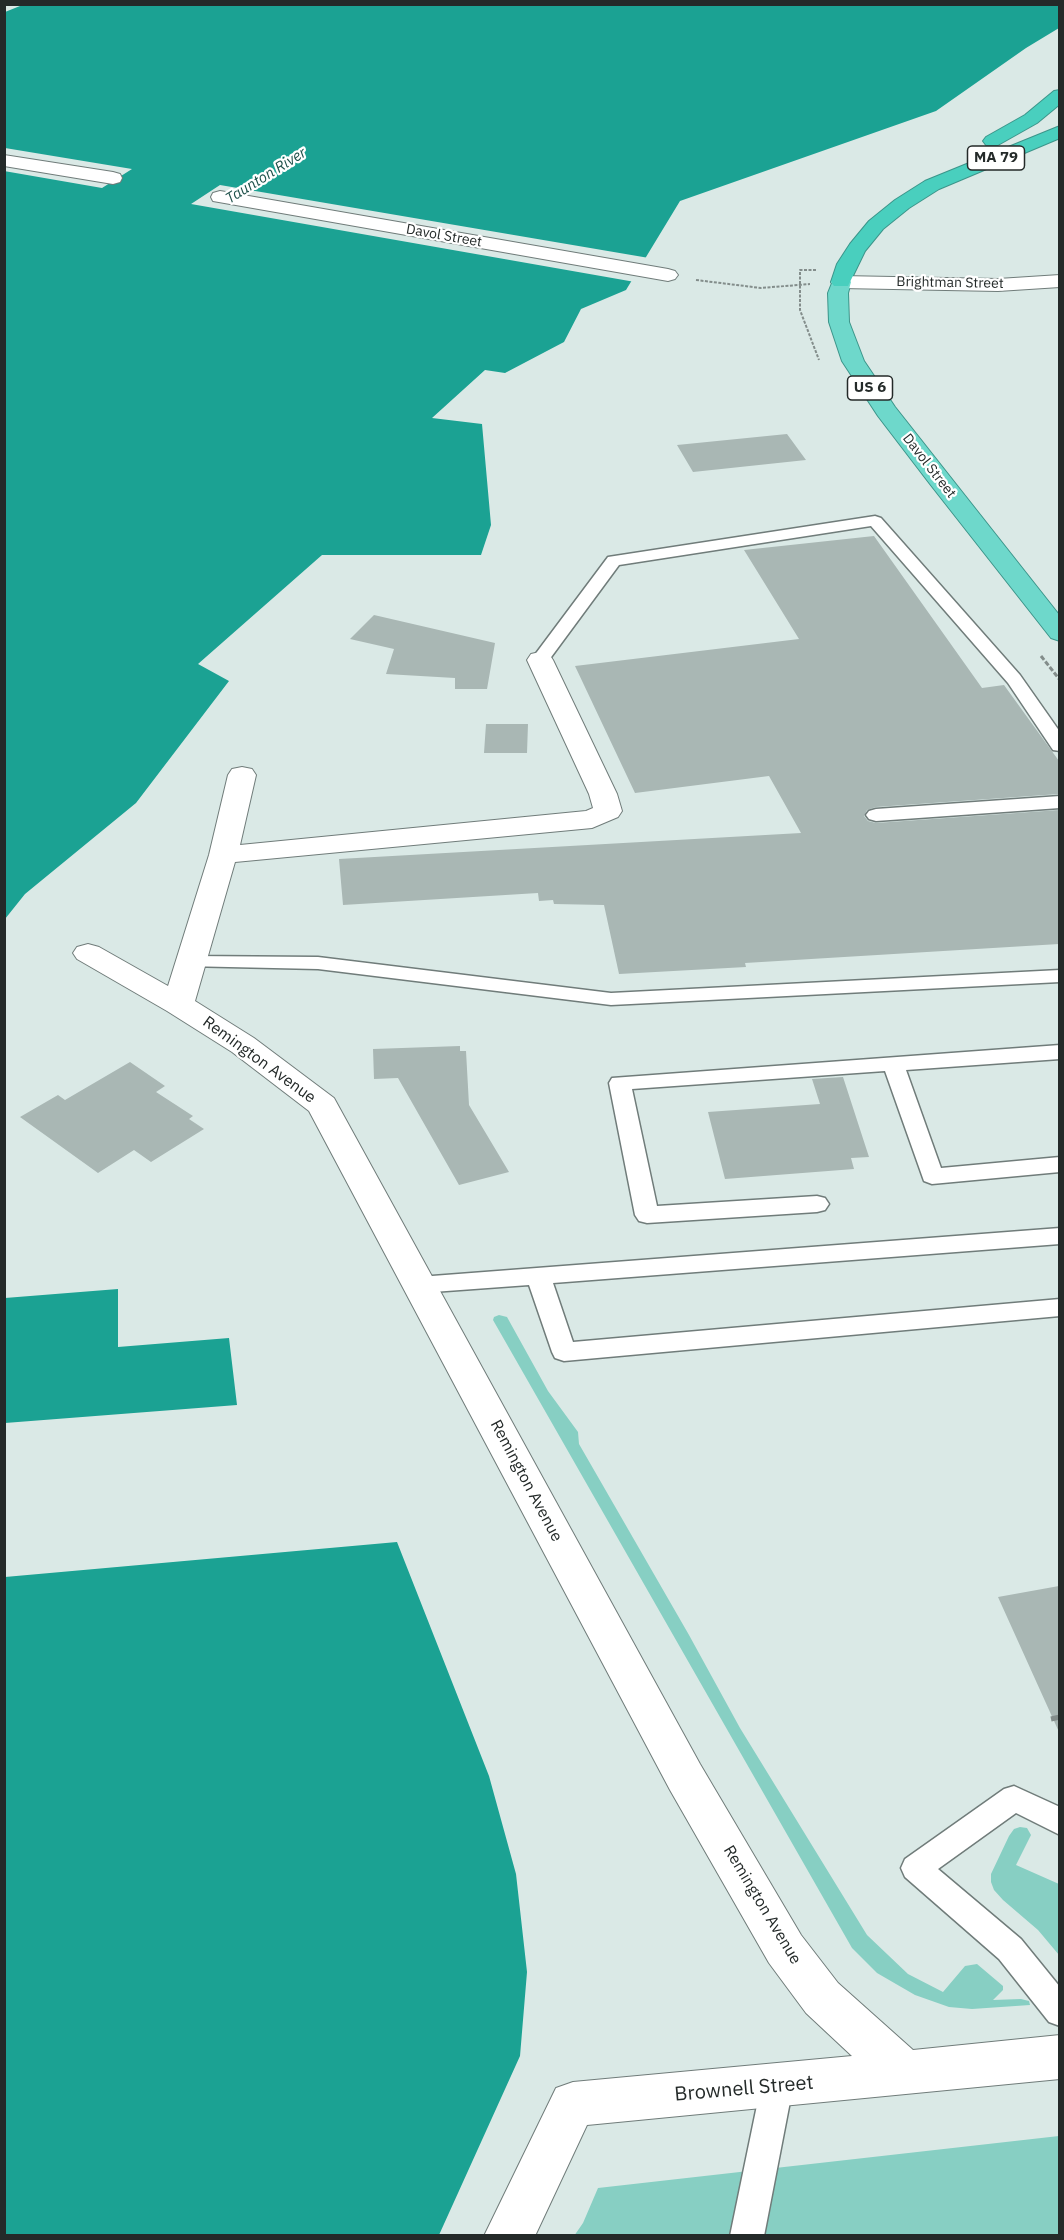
<!DOCTYPE html>
<html>
<head>
<meta charset="utf-8">
<style>
	body { margin:0 }
	#map { position:relative; width:1064px; height:2240px; overflow:hidden; background:#dae9e6; font-family:"IBM Plex Sans",sans-serif }
	canvas { display:block }
	.frame { position:absolute; inset:0; border:6px solid #242a29; pointer-events:none }
</style>
</head>
<body>
<div id="map">
<canvas width="1064" height="2240"></canvas>
<div class="frame"></div>
</div>
<script>
const context = document.querySelector('canvas').getContext('2d');
context.lineJoin = 'round';
function paint(path, color) {
  context.fillStyle = color;
  context.fill(path, 'evenodd');
}
function poly(rows) {
  const path = new Path2D();
  for (const r of rows) {
    path.moveTo(r[0], r[1]);
    for (let i = 2; i < r.length; i += 2) path.lineTo(r[i], r[i + 1]);
  }
  return path;
}
function stroke(path, color, width, dash) {
  context.strokeStyle = color;
  context.lineWidth = width;
  context.lineCap = dash ? 'butt' : 'round';
  context.setLineDash(dash || []);
  context.stroke(path);
}
function drawText(font, color, halo, rows, align = 'center') {
  context.font = font + ' "IBM Plex Sans",sans-serif';
  context.lineWidth = 4.5;
  context.setLineDash([]);
  context.textBaseline = 'middle';
  context.strokeStyle = halo;
  context.fillStyle = color;
  for (const [text, x, y, turn = 0] of rows) {
    context.save();
    context.translate(x, y);
    context.rotate((+turn || 0) * Math.PI / 180);
    context.textAlign = isNaN(turn) ? turn : align;
    if (halo) context.strokeText(text, 0, 0);
    context.fillText(text, 0, 0);
    context.restore();
  }
}
paint(poly([
	[499,1315,507,1317,548,1391,578,1432,579,1444,689,1635,740,1728,867,1935,908,1974,943,1992,965,1966,977,1964,1003,1986,1003,1990,993,2000,1021,1999,1029,2001,1030,2005,972,2009,949,2007,915,1995,877,1973,852,1948,493,1320,494,1317],
	[1020,1827,1027,1828,1031,1835,1016,1865,1059,1884,1059,1955,1038,1930,1003,1900,994,1890,991,1882,991,1874,1009,1836,1014,1829],
	[1059,2136,1059,2235,574,2236,583,2223,598,2188]
]), '#87cfc3');
paint(poly([
	[25,4,1059,5,1059,28,1026,48,936,111,680,201,626,290,581,309,564,342,505,373,485,370,432,418,482,424,491,525,481,555,322,555,198,664,229,681,136,803,25,894,5,919,5,12],
	[118,1289,118,1347,229,1338,237,1405,5,1423,5,1298],
	[397,1542,489,1776,516,1874,527,1972,520,2056,439,2235,5,2235,5,1577]
]), '#1ba293');
paint(poly([
	[5,148,132,169,102,188,4,171],
	[220,185,649,258,635,282,191,204]
]), '#dae9e6');
paint(poly([
	[787,434,806,460,693,472,677,445],
	[874,536,982,688,1004,685,1059,761,1059,794,876,807,867,810,864,816,868,821,876,823,1059,810,1059,944,745,963,746,967,619,974,604,905,554,904,553,900,539,901,538,893,343,905,339,859,801,833,769,776,635,793,575,666,799,639,744,550],
	[374,615,495,643,487,689,455,689,455,678,386,674,394,649,350,639],
	[486,724,528,724,527,753,484,753],
	[460,1046,460,1051,466,1051,469,1105,509,1172,459,1185,398,1078,374,1079,373,1049],
	[130,1062,165,1086,156,1092,193,1116,189,1119,204,1129,151,1162,134,1150,98,1173,20,1117,58,1095,65,1100],
	[843,1077,869,1157,851,1158,854,1169,725,1179,708,1112,820,1104,812,1079],
	[1059,1586,1059,1732,998,1597]
]), '#a9b7b4');
const service = poly([
	[875,516,881,518,1020,675,1060,732,1060,751,1053,750,1008,683,871,526,619,565,546,664,534,664,531,660,608,557,875,516],
	[1060,796,1060,808,876,821,869,819,866,815,869,811,876,809,1060,796],
	[191,956,318,957,611,993,1060,970,1060,982,611,1005,318,969,184,966,181,962,184,958,191,956],
	[1060,1045,1060,1059,906,1070,941,1168,1060,1157,1060,1172,932,1184,924,1181,885,1071,632,1089,657,1206,817,1196,825,1198,829,1204,825,1210,817,1212,647,1223,639,1221,635,1215,609,1083,612,1078,1060,1045],
	[1060,1228,1060,1244,553,1283,573,1342,1060,1299,1060,1316,564,1361,555,1358,552,1352,529,1285,419,1293,410,1291,407,1285,410,1279,419,1277,1060,1228],
	[1014,1786,1060,1807,1060,1835,1016,1813,938,1869,1021,1939,1060,1987,1060,2026,1049,2022,999,1959,905,1877,901,1868,905,1859,1004,1789,1014,1786],
	[777,2071,789,2075,793,2086,764,2236,730,2236,761,2086,765,2075,777,2071]
]);
const minor = poly([
	[4,155,113,172,120,174,122,178,120,182,113,184,4,166,4,155],
	[220,191,668,269,675,271,678,275,675,279,668,281,213,201,211,197,213,193,220,191],
	[540,652,549,654,553,660,617,794,622,811,618,817,592,828,235,862,195,1001,254,1038,334,1098,700,1764,801,1935,838,1983,913,2050,1060,2035,1060,2079,587,2125,535,2236,484,2236,556,2088,573,2082,852,2056,806,2013,769,1963,670,1790,309,1111,232,1052,167,1011,77,959,73,953,77,947,88,944,99,947,168,986,209,855,228,775,232,769,242,767,252,769,256,775,240,845,586,811,593,808,589,794,527,660,531,654,540,652]
]);
const secondary = poly([
	[1060,275,1060,287,998,291,841,288,834,286,831,282,834,278,841,276,998,279,1060,275]
]);
const trunk = poly([
	[841,276,848,278,851,282,848,293,849,322,864,361,895,407,1060,616,1060,641,1051,638,930,484,878,416,842,361,829,322,828,293,834,278,841,276]
]);
const motorway = poly([
	[1060,90,1060,104,1037,123,998,145,986,145,983,141,986,137,1025,115,1054,91,1060,90],
	[1060,126,1060,138,939,189,909,208,883,229,865,251,848,286,834,286,831,282,837,264,850,244,869,221,895,200,925,181,1060,126]
]);
stroke(service, '#707c7a', 3);
stroke(minor, '#707c7a', 2);
stroke(secondary, '#707c7a', 2);
stroke(trunk, '#3c958a', 2);
stroke(motorway, '#3c958a', 2);
stroke(poly([
	[816,270,800,270,800,310,819,360],
	[696,280,761,288,810,284]
]), '#838d8b', 2, [3, 1.5]);
stroke(poly([
	[1041,656,1060,680]
]), '#838d8b', 3, [5, 2]);
stroke(poly([
	[1051,1719,1060,1717]
]), '#838d8b', 5, [8, 4]);
paint(service, '#fff');
paint(minor, '#fff');
paint(secondary, '#fff');
paint(trunk, '#6ed8cb');
paint(motorway, '#49cfbe');
drawText('14px', '#242a29', '#fff', [
	["Davol Street",444,236,10],
	["Brightman Street",950,283,1],
	["Davol Street",929,466,52]
]);
for (const [x, y, w] of [
	[996,158,57],
	[870,388,45]
]) {
  const box = new Path2D();
  box.roundRect(x - w / 2, y - 12, w, 24, 4.5);
  context.fillStyle = '#fff';
  context.fill(box);
  stroke(box, '#242a29', 1.5);
}
drawText('bold 15px', '#242a29', null, [
	["MA 79",996,158],
	["US 6",870,388]
]);
drawText('italic 15px', '#1c5049', '#fff', [
	["Taunton River",266,176,-32]
]);
drawText('16px', '#242a29', '#fff', [
	["Remington Avenue",259,1060,36],
	["Remington Avenue",526,1481,62],
	["Remington Avenue",762,1905,59]
]);
drawText('20px', '#242a29', '#fff', [
	["Brownell Street",744,2089,-5]
]);
</script>
</body>
</html>
